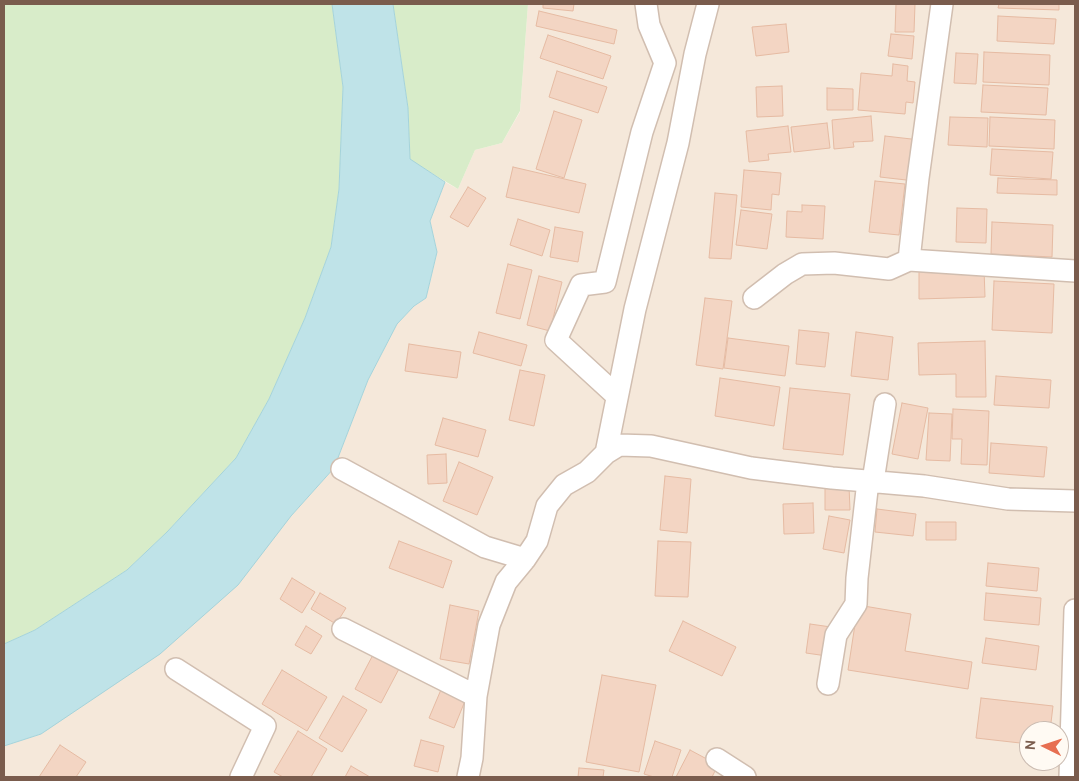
<!DOCTYPE html>
<html>
<head>
<meta charset="utf-8">
<style>
	body { margin:0 }
	#map { position:relative; width:1079px; height:781px; overflow:hidden; background:#fdf6ec; font-family:Cabin,sans-serif }
	canvas { display:block }
	.frame { position:absolute; inset:0; border:5px solid #7a5c4d; pointer-events:none }
	.north { position:absolute; left:1019px; top:721px; width:50px; height:50px; box-sizing:border-box; background:#fffaf3; border:1px solid #cabbb1; border-radius:50%; rotate:274deg; font-size:14px; font-weight:700; line-height:20px; text-align:center; color:#7a5c4d }
	.north::after { content:''; display:block; margin:auto; width:18px; height:22px; background:#e76f51; clip-path:polygon(50% 0,100% 100%,50% 72%,0 100%) }
</style>
</head>
<body>
<div id="map">
<canvas width="1079" height="781"></canvas>
<div class="frame"></div>
<div class="north">N</div>
</div>
<script>
const context = document.querySelector('canvas').getContext('2d');
context.lineJoin = 'round';
function paint(path, color) {
  context.fillStyle = color;
  context.fill(path, 'evenodd');
}
function poly(rows) {
  const path = new Path2D();
  for (const r of rows) {
    path.moveTo(r[0], r[1]);
    for (let i = 2; i < r.length; i += 2) path.lineTo(r[i], r[i + 1]);
  }
  return path;
}
function stroke(path, color, width, dash) {
  context.strokeStyle = color;
  context.lineWidth = width;
  context.lineCap = dash ? 'butt' : 'round';
  context.setLineDash(dash || []);
  context.stroke(path);
}
paint(poly([
	[528,4,1075,4,1075,777,4,777,4,746,41,734,291,516,334,468,368,380,397,324,414,306,426,298,437,252,430,221,445,182,458,189,475,150,502,143,520,112],
	[1029,731,1059,731,1059,761,1029,761]
]), '#f5e8da');
paint(poly([
	[4,4,332,4,343,87,339,189,331,247,305,318,269,399,236,458,167,532,127,570,35,630,4,644],
	[393,4,528,4,520,111,502,143,475,150,458,189,410,160,408,108]
]), '#d8ecc9');
const water = poly([
	[332,4,393,4,408,108,410,159,445,182,430,221,437,252,426,298,414,306,397,324,368,380,334,468,291,516,238,585,160,654,41,734,4,746,4,644,35,630,127,570,167,532,236,458,269,399,305,318,331,247,339,189,343,87,332,4]
]);
paint(water, '#bfe3e8');
stroke(water, '#a5d3da', 1);
const building = poly([
	[543,4,574,4,573,11,543,8,543,4],
	[896,4,915,4,914,32,895,32,896,4],
	[999,4,1059,4,1059,10,998,8,999,4],
	[539,11,617,30,614,44,536,26,539,11],
	[998,16,1056,19,1054,44,997,41,998,16],
	[786,24,789,52,756,56,752,27,786,24],
	[891,34,914,36,912,59,888,56,891,34],
	[548,35,611,56,603,79,540,58,548,35],
	[984,52,1050,55,1049,85,983,82,984,52],
	[956,53,978,54,976,84,954,83,956,53],
	[893,64,908,66,907,81,915,82,913,103,906,102,905,114,858,110,861,73,892,76,893,64],
	[557,71,607,87,598,113,549,97,557,71],
	[983,85,1048,88,1046,115,981,112,983,85],
	[782,86,783,116,757,117,756,87,782,86],
	[827,88,853,89,853,110,827,110,827,88],
	[554,111,582,120,564,178,536,169,554,111],
	[871,116,873,141,853,142,854,147,834,149,832,120,871,116],
	[950,117,988,118,987,147,948,145,950,117],
	[990,117,1055,120,1054,149,989,146,990,117],
	[827,123,830,148,794,152,791,127,827,123],
	[788,126,791,152,768,154,769,160,749,162,746,131,788,126],
	[885,136,920,140,915,181,880,177,885,136],
	[992,149,1053,152,1051,179,990,175,992,149],
	[513,167,586,184,579,213,506,197,513,167],
	[744,170,781,173,779,195,772,194,771,210,741,207,744,170],
	[998,178,1057,180,1057,195,997,193,998,178],
	[875,181,905,184,899,235,869,232,875,181],
	[468,187,486,198,468,227,450,217,468,187],
	[715,193,737,195,731,259,709,258,715,193],
	[802,205,825,206,823,239,786,237,787,211,802,212,802,205],
	[957,208,987,209,986,243,956,242,957,208],
	[741,210,772,214,767,249,736,245,741,210],
	[518,219,550,230,542,256,510,245,518,219],
	[992,222,1053,225,1052,257,991,254,992,222],
	[555,227,583,232,578,262,550,257,555,227],
	[508,264,532,270,520,319,496,313,508,264],
	[984,269,985,297,919,299,919,271,984,269],
	[539,276,562,282,550,331,527,325,539,276],
	[994,281,1054,284,1052,333,992,330,994,281],
	[705,298,732,301,723,369,696,365,705,298],
	[799,330,829,333,825,367,796,364,799,330],
	[479,332,527,345,521,366,473,353,479,332],
	[856,332,893,337,888,380,851,376,856,332],
	[728,338,789,346,785,376,724,368,728,338],
	[985,341,986,397,956,397,956,374,919,375,918,343,985,341],
	[409,344,461,352,457,378,405,371,409,344],
	[520,370,545,375,534,426,509,420,520,370],
	[996,376,1051,380,1049,408,994,405,996,376],
	[720,378,780,387,774,426,715,416,720,378],
	[790,388,850,394,843,455,783,449,790,388],
	[902,403,928,408,918,459,892,454,902,403],
	[953,409,989,411,987,465,961,464,962,439,952,439,953,409],
	[929,413,952,414,950,461,926,460,929,413],
	[443,418,486,430,478,457,435,445,443,418],
	[991,443,1047,447,1044,477,989,473,991,443],
	[446,454,447,483,428,484,427,455,446,454],
	[459,462,493,477,477,515,443,501,459,462],
	[665,476,691,479,687,533,660,530,665,476],
	[825,486,849,486,850,510,825,510,825,486],
	[813,503,814,533,784,534,783,504,813,503],
	[877,509,916,514,913,536,875,532,877,509],
	[829,516,850,520,844,553,823,549,829,516],
	[926,522,956,522,956,540,926,540,926,522],
	[399,541,452,561,443,588,389,568,399,541],
	[658,541,691,542,688,597,655,596,658,541],
	[988,563,1039,568,1037,591,986,586,988,563],
	[292,578,315,592,302,613,280,599,292,578],
	[320,593,346,608,336,624,311,609,320,593],
	[986,593,1041,598,1039,625,984,620,986,593],
	[450,605,479,611,469,664,440,659,450,605],
	[858,605,911,614,905,651,972,662,968,689,848,670,858,605],
	[683,621,736,647,722,676,669,651,683,621],
	[810,624,831,627,827,656,806,653,810,624],
	[306,626,322,636,311,654,295,645,306,626],
	[986,638,1039,646,1036,670,982,663,986,638],
	[375,651,401,665,381,703,355,689,375,651],
	[282,670,327,697,307,731,262,704,282,670],
	[602,675,656,685,639,772,586,762,602,675],
	[443,685,467,696,454,728,429,718,443,685],
	[343,696,367,710,342,752,319,738,343,696],
	[981,698,1053,706,1050,731,1029,731,1029,744,976,738,981,698],
	[298,731,327,749,311,777,283,777,274,772,298,731],
	[421,740,444,746,438,772,414,766,421,740],
	[655,741,681,750,672,777,654,777,644,774,655,741],
	[60,745,86,762,76,777,39,777,60,745],
	[690,750,718,765,712,777,676,777,690,750],
	[351,766,370,777,345,777,351,766],
	[579,768,604,770,603,777,578,777,579,768]
]);
paint(building, '#f3d5c3');
stroke(building, '#e6bba3', 1);
const minor = poly([
	[909,260,918,178,942,4],
	[754,298,785,274,802,264,834,263,889,269,909,260,1075,271],
	[617,396,556,340,581,285,605,282,642,132,665,63,649,25,646,4],
	[606,453,635,309,678,143,695,54,708,4],
	[342,469,485,547,525,559],
	[873,481,885,404],
	[343,629,476,696],
	[176,669,265,726,241,777],
	[828,684,836,635,856,604,857,578,868,481],
	[717,759,745,777],
	[468,777,472,758,476,696,489,625,506,582,525,559,537,541,547,506,564,485,587,472,606,453,619,445,651,446,751,468,832,478,924,486,1008,499,1075,501],
	[1070,777,1075,610]
]);
stroke(minor, '#d1beb0', 24);
stroke(minor, '#fff', 21);
</script>
</body>
</html>
